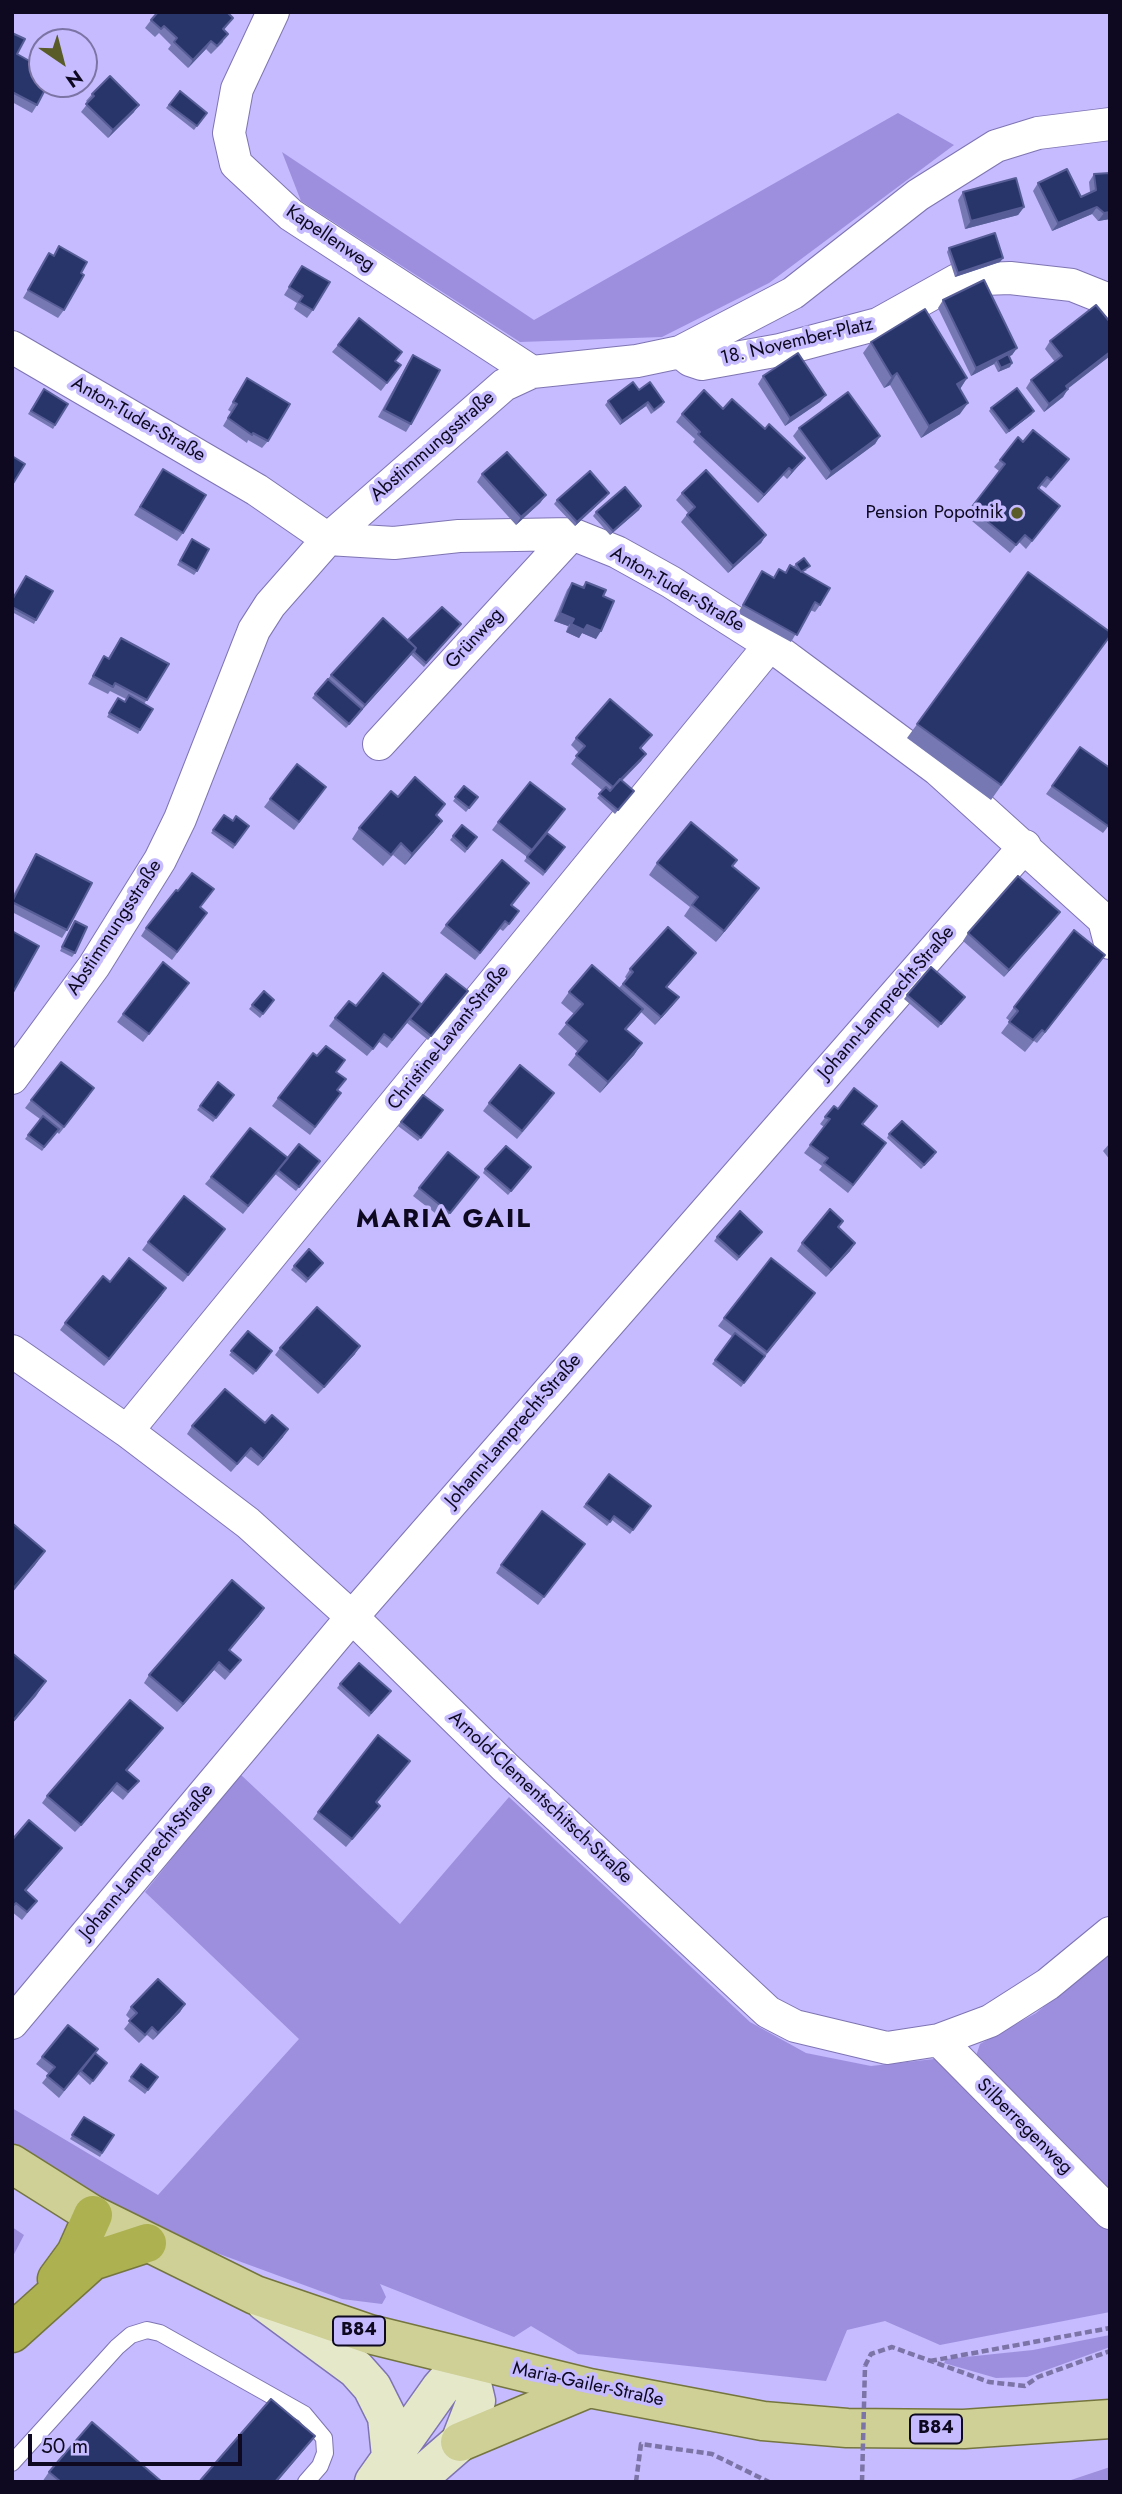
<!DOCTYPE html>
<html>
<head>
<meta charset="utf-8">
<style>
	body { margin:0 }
	#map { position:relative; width:1122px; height:2494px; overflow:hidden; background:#c5bbfe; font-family:Jost,sans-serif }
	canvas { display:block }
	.frame { position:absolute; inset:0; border:14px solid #0e0920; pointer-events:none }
	.north { position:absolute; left:28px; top:28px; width:70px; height:70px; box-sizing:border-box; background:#c5bbfe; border:2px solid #7c74a5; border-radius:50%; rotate:145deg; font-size:19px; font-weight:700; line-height:28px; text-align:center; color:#0e0920 }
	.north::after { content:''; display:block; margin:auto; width:24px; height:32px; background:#595b28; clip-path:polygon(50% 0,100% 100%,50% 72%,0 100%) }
	.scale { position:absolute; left:28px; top:2434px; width:214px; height:32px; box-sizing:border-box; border:4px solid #0e0920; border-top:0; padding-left:9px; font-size:21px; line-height:24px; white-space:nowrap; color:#0e0920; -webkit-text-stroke:5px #c5bbfe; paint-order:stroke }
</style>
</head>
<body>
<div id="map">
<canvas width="1122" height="2494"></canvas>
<div class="frame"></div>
<div class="north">N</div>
<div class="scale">50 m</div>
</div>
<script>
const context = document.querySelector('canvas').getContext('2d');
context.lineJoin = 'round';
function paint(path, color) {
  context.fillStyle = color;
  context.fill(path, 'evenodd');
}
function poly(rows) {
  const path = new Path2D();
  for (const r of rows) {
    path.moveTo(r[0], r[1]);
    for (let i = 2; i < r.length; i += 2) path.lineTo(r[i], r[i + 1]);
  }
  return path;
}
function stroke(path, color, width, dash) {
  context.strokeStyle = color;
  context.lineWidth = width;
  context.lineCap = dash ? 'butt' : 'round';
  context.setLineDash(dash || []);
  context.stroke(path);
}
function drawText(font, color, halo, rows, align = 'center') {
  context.font = font + ' Jost,sans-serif';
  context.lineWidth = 7;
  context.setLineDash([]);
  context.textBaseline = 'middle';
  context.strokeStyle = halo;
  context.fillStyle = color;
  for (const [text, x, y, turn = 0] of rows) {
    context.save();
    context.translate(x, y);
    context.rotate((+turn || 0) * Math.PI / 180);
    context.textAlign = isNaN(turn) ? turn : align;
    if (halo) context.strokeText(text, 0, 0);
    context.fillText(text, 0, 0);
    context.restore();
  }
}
paint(poly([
	[898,113,954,145,769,283,662,337,520,342,301,201,282,152,534,320],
	[240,1774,400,1924,509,1797,750,2022,806,2053,871,2066,943,2058,1110,2229,1110,2312,940,2345,885,2321,847,2330,826,2381,578,2354,531,2326,514,2337,380,2284,386,2297,382,2304,342,2299,214,2252,97,2195,12,2143,12,2108,158,2195,299,2039,145,1892],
	[1110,1953,1110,2197,974,2062,980,2044,1036,2013],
	[12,2227,24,2235,12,2258],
	[1110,2335,1110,2347,1027,2377,996,2378,944,2363,946,2359,1033,2350],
	[1110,2467,1110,2482,1069,2482,1071,2480]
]), '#9d8fde');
const lane = poly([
	[12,2463,117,2347,131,2335,147,2330,160,2333,304,2414,324,2438,325,2453,320,2466,306,2482]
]);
const street = poly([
	[273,12,237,89,229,133,236,164,291,215,532,372],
	[12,347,257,490,328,539,394,543,459,536,572,534,617,552,671,582,770,645,937,769,1104,920,1110,943],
	[680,352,690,360,702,364,780,350,878,324,957,280,1010,278,1072,285,1102,297,1110,306],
	[379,744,572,534],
	[12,1078,94,966,160,860,180,819,254,630,270,605,328,539,504,385,532,372,637,361,680,352,793,293,918,195,996,146,1038,133,1110,124],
	[12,1351,127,1431,248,1523,352,1617,505,1767,768,2012,795,2026,887,2048,939,2040,990,2021,1048,1984,1110,1933],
	[127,1431,770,645],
	[12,2023,352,1617,1025,846],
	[939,2040,1110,2213]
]);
const secondary = poly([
	[265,2302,356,2369,372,2387,387,2417,391,2456],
	[374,2482,440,2389,466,2359],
	[414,2482,460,2442,476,2401,466,2359]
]);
const primary = poly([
	[12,2164,93,2215,255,2295,369,2334,589,2388,763,2421,847,2428,964,2429,1110,2419],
	[460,2442,589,2388]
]);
const highway = poly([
	[57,2279,76,2253,93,2215],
	[12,2333,92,2261,147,2243]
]);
stroke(lane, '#7f74b3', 18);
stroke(street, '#7f74b3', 34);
stroke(secondary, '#7f74b3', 41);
stroke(primary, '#75763f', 41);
stroke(highway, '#75763f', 41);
stroke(poly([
	[930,2361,1110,2328],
	[865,2366,871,2354,892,2347,989,2382,1025,2386,1038,2377,1110,2351],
	[636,2482,641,2444,712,2454,769,2482]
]), '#7c74a6', 4.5, [7, 3.5]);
stroke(lane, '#fff', 16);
stroke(street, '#fff', 32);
stroke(secondary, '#e6e8ca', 38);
stroke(primary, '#ced096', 38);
stroke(highway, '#adb150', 38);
stroke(poly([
	[862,2482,865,2366]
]), '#7c74a6', 4.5, [7, 3.5]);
paint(poly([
	[233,18,224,30,223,42,211,54,206,49,188,68,168,49,171,45,159,33,155,37,145,28,151,20],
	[12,33,17,54,37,105,32,113,12,102],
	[180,91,207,113,194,130,166,108],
	[92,94,134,112,108,138,81,112,88,103,86,101],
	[1110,173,1110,219,1098,221,1092,214,1052,231,1033,191,1038,183,1081,197,1090,192,1089,182,1094,174],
	[963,192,1024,207,1018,215,965,229,958,200],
	[59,246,81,273,64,310,58,318,23,298,49,253,53,256],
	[949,248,1003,258,1000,262,955,277,947,252],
	[302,266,313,310,307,318,294,309,297,303,284,295],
	[943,300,1017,348,1012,355,1009,356,1010,367,998,372,994,364,971,376,938,308],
	[1050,341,1110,356,1068,388,1063,397,1044,412,1026,388,1031,380,1055,362,1045,349],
	[871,342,967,378,960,389,960,414,921,438,890,385,884,388,863,353],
	[338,345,401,365,381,391,332,352],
	[413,355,411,424,406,432,378,417,408,363],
	[763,376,826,395,820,402,785,426,758,384],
	[247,378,268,441,262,448,248,440,247,443,223,426,231,412,228,410],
	[44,389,68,404,53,429,28,414],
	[639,390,664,402,662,406,651,414,646,406,620,425,605,405,608,401],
	[991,408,1034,411,1031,415,1006,434,989,411],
	[723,409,799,465,787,479,783,475,758,503,693,442,695,439,676,422,682,414],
	[799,428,880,436,875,444,826,480,793,436],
	[1023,442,1069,459,1046,488,1041,485,1039,488,1060,506,1026,549,1019,542,1010,553,966,516,999,471,994,467,1000,460],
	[482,474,546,495,540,503,516,525,477,482],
	[158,477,183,533,177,541,134,515],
	[682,493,766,535,761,543,728,573,681,522,688,513,676,500],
	[606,497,575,526,554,504,557,500],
	[641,506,639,510,610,535,593,516,596,512],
	[190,543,197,571,194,575,177,565],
	[796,564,807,570,803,572,820,605,815,612,810,610,791,642,738,613,762,571,773,578,779,569,785,572,790,565,793,567],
	[1028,572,1110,632,991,800,907,738],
	[586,582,603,596,596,639,582,633,579,638,566,632,568,626,554,621,567,590,572,583,582,587],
	[12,599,36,620,34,624,12,612],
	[461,624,424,667,411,655,346,728,312,698,331,675,408,640],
	[121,638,169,664,144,704,140,730,138,734,107,717,115,702,124,702,126,699,110,691,108,694,88,684,104,656,108,658],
	[576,738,646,742,641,749,646,754,641,761,622,781,634,791,615,814,597,798,603,791,571,764,579,753,571,745],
	[1080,747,1110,824,1103,833,1046,794],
	[464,786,478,797,466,812,453,801],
	[321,794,294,830,264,807,270,799],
	[398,797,434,832,405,865,393,855,383,866,352,839,359,828],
	[224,815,233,821,249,826,233,849,211,833],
	[559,817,547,833,565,847,543,876,524,861,527,857,492,830,498,822],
	[462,825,477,837,465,853,450,840],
	[36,854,67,930,62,938,12,912,12,897,31,862],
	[737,860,732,866,751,899,716,942,684,916,690,907,649,875,657,863],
	[524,890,512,906,514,919,503,931,500,929,475,960,440,933,446,925],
	[200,908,207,913,172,960,141,936,146,928],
	[1054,920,1004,977,963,941,968,933],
	[75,921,75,953,72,957,60,951],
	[696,953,667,987,673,1005,655,1025,641,1012,626,1030,642,1043,634,1055,600,1093,568,1065,578,1052,558,1034,574,1014,561,1003,569,992,619,988,627,979,625,977,630,969],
	[1097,966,1037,1043,1034,1041,1025,1052,1001,1033,1010,1021,1006,1018,1014,1007],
	[189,983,143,1042,117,1022,123,1014],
	[264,991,274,1000,260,1018,249,1009],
	[468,991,428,1040,407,1023,387,1048,379,1042,367,1056,329,1026,335,1018,356,1006,421,1004],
	[907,995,965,997,938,1028,904,999],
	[336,1072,337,1091,341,1093,310,1135,272,1106,278,1098],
	[218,1082,234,1095,213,1122,197,1110],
	[423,1095,443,1110,418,1141,398,1126],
	[89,1096,59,1134,57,1132,42,1151,25,1139,40,1119,25,1108,31,1100],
	[549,1101,517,1139,483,1111,489,1103],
	[834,1106,863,1125,881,1151,848,1193,819,1170,822,1166,804,1153,824,1127,820,1124],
	[889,1134,934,1156,921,1169,887,1138],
	[1110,1143,1110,1160,1103,1151],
	[288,1158,320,1161,296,1191,275,1174,243,1214,205,1184,211,1177],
	[485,1169,529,1171,508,1195,483,1173],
	[473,1185,444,1220,413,1196,419,1188],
	[838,1228,855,1243,850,1251,826,1277,797,1251,802,1243],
	[225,1229,183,1282,142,1250,148,1242],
	[762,1232,737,1261,714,1241,717,1237],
	[323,1263,306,1283,291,1270,294,1266],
	[110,1282,166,1288,104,1366,60,1330,65,1323],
	[815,1293,741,1387,712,1364,733,1337,718,1326,724,1318],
	[248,1331,270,1355,253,1375,229,1355],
	[280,1348,355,1354,318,1394,275,1355],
	[265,1423,283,1437,258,1466,245,1456,231,1472,187,1434,192,1426],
	[609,1474,651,1506,630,1534,612,1520,607,1526,583,1507],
	[585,1544,538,1605,496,1573,501,1565],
	[259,1616,229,1650,241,1660,235,1668,225,1680,214,1670,177,1712,144,1683,149,1675],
	[340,1684,391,1691,369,1717,337,1688],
	[157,1736,127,1771,139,1781,133,1788,123,1800,112,1791,75,1832,42,1803,47,1796],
	[410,1761,377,1803,375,1813,346,1847,313,1819,318,1812],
	[12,1840,56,1856,26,1891,37,1901,22,1920,12,1912],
	[185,2004,180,2012,153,2040,147,2035,139,2043,124,2029,131,2020,126,2015,131,2007],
	[95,2053,107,2063,90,2085,78,2074,59,2098,42,2083,49,2074,36,2064,42,2057],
	[141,2064,158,2077,145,2094,128,2081],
	[84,2117,114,2135,100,2157,70,2139],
	[49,2472,162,2482,42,2482]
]), '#7678b4');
paint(poly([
	[211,41,206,49,188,68,193,60],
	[139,105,134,112,108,138,113,130],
	[1024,207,1018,215,965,229,971,221],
	[1097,207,1092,214,1052,231,1058,223],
	[1110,212,1110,219,1098,221,1104,213],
	[1003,258,1000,262,955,277,958,273],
	[1017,348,1012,355,998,362,997,360,994,364,971,376,976,368],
	[1110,352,1110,356,1061,394,1066,386],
	[1012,363,1010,367,998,372,1001,368],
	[897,373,890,385,884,388,892,377],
	[967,378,960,389,957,384],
	[1068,389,1063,397,1044,412,1049,404],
	[826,395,820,402,785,426,790,418],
	[648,402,646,406,620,425,622,421],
	[968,403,960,414,921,438,929,426],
	[1034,411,1031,415,1006,434,1009,431],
	[880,436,875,444,826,480,831,472],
	[805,458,787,479,792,471],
	[789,468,783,475,758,503,764,495],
	[609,493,606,497,575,526,577,522],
	[546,495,540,503,516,525,521,517],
	[641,506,639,510,610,535,613,531],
	[766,535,761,543,728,573,733,566],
	[560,613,574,619,568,626,554,621],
	[571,624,587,625,601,631,596,639,582,633,579,638,566,632],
	[416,648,411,655,346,728,365,705],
	[646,754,641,761,607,795,613,787],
	[442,821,434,832,405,865,412,854],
	[759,888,751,899,716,942,724,931],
	[1060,912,1054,920,1004,977,1009,970],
	[696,953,691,960,661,994,666,987],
	[1105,955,1097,966,1037,1043,1045,1032],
	[679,997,673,1005,655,1025,661,1017],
	[643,1009,635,1020,617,1040,625,1029],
	[642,1043,634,1055,600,1093,608,1082],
	[855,1243,850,1251,826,1277,831,1270],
	[166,1288,161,1296,104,1366,109,1359],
	[360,1346,355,1354,318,1394,324,1387],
	[288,1429,283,1437,258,1466,263,1459],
	[45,1551,35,1565,12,1593,12,1590],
	[264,1608,259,1616,223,1657,229,1650],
	[219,1662,214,1670,177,1712,183,1704],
	[46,1681,36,1696,12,1724,12,1722],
	[163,1728,157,1736,121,1778,126,1770],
	[117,1783,112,1791,75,1832],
	[62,1848,56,1856,20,1898,25,1890],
	[185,2004,180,2012,153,2040,158,2033],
	[315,2436,304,2450,277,2482,275,2482]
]), '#575d96');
const building = poly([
	[158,12,227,12,233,18,223,29,228,34,217,46,211,41,193,60,174,42,177,38,164,26,161,29,151,20,158,12],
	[12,33,25,39,17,54,42,68,42,84,48,84,37,105,12,92,12,33],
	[110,76,139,105,113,130,86,104,94,96,92,94,110,76],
	[180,91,207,113,197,126,169,105,180,91],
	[1067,169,1081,197,1096,190,1094,174,1110,173,1110,212,1104,213,1097,207,1058,223,1038,183,1067,169],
	[1016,178,1024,207,971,221,963,192,1016,178],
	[995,233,1003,258,958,273,949,248,995,233],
	[59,246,87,262,81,273,84,275,64,310,28,290,49,253,54,256,59,246],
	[302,266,330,282,313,310,299,302,303,296,289,287,302,266],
	[984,280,1017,348,976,368,943,300,984,280],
	[1096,305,1110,322,1110,352,1066,386,1068,389,1049,404,1031,380,1062,356,1050,341,1096,305],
	[925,309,967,378,957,384,968,403,929,426,897,373,892,377,871,342,925,309],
	[359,318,402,352,395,361,401,365,387,383,338,345,359,318],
	[798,353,826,395,790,418,763,376,798,353],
	[1008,354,1012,363,1001,368,997,360,1008,354],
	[413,355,440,370,411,424,384,410,413,355],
	[247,378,290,404,268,441,253,433,252,435,228,418,237,404,233,402,247,378],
	[633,382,639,390,650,382,664,402,654,410,648,402,622,421,608,401,633,382],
	[1017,388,1034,411,1009,431,991,408,1017,388],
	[44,389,68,404,55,425,31,411,44,389],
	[704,390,723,409,732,399,765,429,769,424,805,458,792,471,789,468,764,495,698,434,700,432,682,414,704,390],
	[848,392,880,436,831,472,799,428,848,392],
	[1033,430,1069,459,1051,480,1047,477,1038,488,1060,506,1032,541,1025,535,1016,545,971,508,1005,464,1000,460,1018,437,1023,442,1033,430],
	[507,452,546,495,521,517,482,474,507,452],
	[12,456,25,464,12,485,12,456],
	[163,469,206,495,183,533,140,507,163,469],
	[706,470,766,535,733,566,687,515,695,507,682,493,706,470],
	[590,471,609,493,577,522,557,500,590,471],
	[625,487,641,506,613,531,596,512,625,487],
	[192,539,209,549,197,571,180,561,192,539],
	[804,558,810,566,801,572,796,564,804,558],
	[790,565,830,588,820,605,815,602,797,635,743,605,762,571,774,578,779,569,786,573,790,565],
	[1028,572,1110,632,1110,636,1001,785,917,724,1028,572],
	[26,576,53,591,36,620,12,607,12,600,26,576],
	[586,582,606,590,603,596,614,601,601,631,587,625,584,630,571,624,574,619,560,613,572,583,584,588,586,582],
	[442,607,461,624,426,663,414,652,416,648,408,640,442,607],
	[383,618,416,648,365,705,331,675,383,618],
	[121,638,169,664,147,700,115,683,113,687,93,676,104,656,109,659,121,638],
	[328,679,362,709,349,724,315,694,328,679],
	[129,695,153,709,140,730,109,713,118,698,125,702,129,695],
	[610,699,652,735,640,748,646,754,613,787,576,756,585,746,576,738,610,699],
	[1080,747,1110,768,1110,824,1108,826,1052,786,1080,747],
	[297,764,326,787,299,822,270,799,297,764],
	[415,777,445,804,436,815,442,821,412,854,401,843,391,855,359,828,391,791,398,797,415,777],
	[620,779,634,791,618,810,599,794,606,787,610,791,620,779],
	[530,782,565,809,532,850,498,822,530,782],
	[464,786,478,797,469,808,455,797,464,786],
	[224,815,233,821,236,816,249,826,235,845,213,830,224,815],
	[691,822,737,860,732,866,759,888,724,931,692,905,698,897,657,863,691,822],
	[462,825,477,837,467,849,453,836,462,825],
	[547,833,565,847,545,872,527,857,547,833],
	[36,854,92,883,67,930,12,902,36,854],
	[502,860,529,883,511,905,519,911,509,924,505,921,480,953,446,925,502,860],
	[192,873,214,889,200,907,207,913,177,952,146,928,176,890,178,891,192,873],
	[1018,876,1060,912,1009,970,968,933,1018,876],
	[75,921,87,927,75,953,62,947,75,921],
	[668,927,696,953,666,987,679,997,661,1017,623,984,633,972,630,969,668,927],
	[1074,930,1105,955,1045,1032,1042,1030,1033,1040,1009,1022,1018,1011,1014,1007,1074,930],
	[12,931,39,946,12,994,12,931],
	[163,962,189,983,149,1034,123,1014,163,962],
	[592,965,643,1009,625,1029,642,1043,608,1082,576,1054,587,1041,566,1023,583,1004,569,992,592,965],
	[931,967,965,997,941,1024,907,995,931,967],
	[383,973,421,1004,392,1040,384,1034,373,1049,335,1018,349,1001,356,1006,383,973],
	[446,974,468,991,431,1036,410,1019,446,974],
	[264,991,274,1000,263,1014,252,1005,264,991],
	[326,1046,345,1060,336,1072,346,1079,337,1090,341,1093,315,1127,278,1098,313,1053,317,1056,326,1046],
	[61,1062,94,1088,64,1127,31,1100,61,1062],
	[520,1065,554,1093,522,1131,489,1103,520,1065],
	[218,1082,234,1095,216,1118,200,1106,218,1082],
	[854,1088,877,1106,862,1124,886,1143,853,1185,824,1163,828,1158,810,1145,830,1119,825,1117,834,1106,838,1109,854,1088],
	[423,1095,443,1110,421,1138,401,1122,423,1095],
	[43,1116,59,1129,44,1147,28,1135,43,1116],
	[902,1121,936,1152,924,1165,889,1134,902,1121],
	[250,1128,288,1158,248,1206,211,1177,250,1128],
	[299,1144,320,1161,299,1187,278,1170,299,1144],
	[506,1146,531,1167,511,1191,485,1169,506,1146],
	[448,1152,479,1177,450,1213,419,1188,448,1152],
	[184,1196,225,1229,188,1275,148,1242,184,1196],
	[830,1209,843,1221,838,1227,855,1243,831,1270,802,1243,830,1209],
	[740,1211,762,1232,739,1257,717,1237,740,1211],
	[309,1249,323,1263,308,1279,294,1266,309,1249],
	[129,1258,166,1288,109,1359,65,1323,103,1276,110,1282,129,1258],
	[771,1258,815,1293,767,1352,724,1318,771,1258],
	[317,1307,360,1346,324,1387,280,1348,317,1307],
	[248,1331,272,1351,256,1371,231,1351,248,1331],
	[735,1333,765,1356,744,1383,715,1360,735,1333],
	[225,1389,265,1423,272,1415,288,1429,263,1459,251,1448,237,1464,192,1426,225,1389],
	[609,1474,651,1506,633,1530,614,1516,610,1522,586,1504,609,1474],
	[542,1511,585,1544,544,1597,501,1565,542,1511],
	[12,1523,45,1551,12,1590,12,1523],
	[232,1580,264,1608,229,1650,241,1660,230,1672,219,1662,183,1704,149,1675,232,1580],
	[12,1653,46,1681,12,1722,12,1653],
	[359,1663,391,1691,371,1713,340,1684,359,1663],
	[130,1700,163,1728,126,1770,139,1781,128,1792,117,1783,81,1825,47,1796,130,1700],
	[378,1735,410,1761,376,1802,380,1806,352,1839,318,1812,378,1735],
	[29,1820,62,1848,25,1890,37,1901,27,1912,16,1903,12,1907,12,1840,29,1820],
	[158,1979,185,2004,158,2033,152,2027,145,2035,129,2021,137,2013,131,2007,158,1979],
	[68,2025,98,2049,64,2090,47,2076,55,2067,42,2057,68,2025],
	[95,2053,107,2063,93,2081,81,2071,95,2053],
	[141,2064,158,2077,148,2090,131,2077,141,2064],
	[84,2117,114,2135,102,2153,72,2135,84,2117],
	[271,2399,315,2436,275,2482,199,2482,271,2399],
	[92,2422,162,2482,61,2482,49,2472,92,2422]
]);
paint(building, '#28356a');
stroke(building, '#575d96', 2);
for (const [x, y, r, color] of [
	[1017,513,7,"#595b28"]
]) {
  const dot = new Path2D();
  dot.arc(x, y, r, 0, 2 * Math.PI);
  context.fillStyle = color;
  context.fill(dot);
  stroke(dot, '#c5bbfe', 2.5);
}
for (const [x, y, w] of [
	[359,2331,52],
	[936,2429,52]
]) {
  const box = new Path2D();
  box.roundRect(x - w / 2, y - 14.5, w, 29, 5);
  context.fillStyle = '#c5bbfe';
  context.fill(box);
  stroke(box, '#0e0920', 2);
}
drawText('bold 18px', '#0e0920', null, [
	["B84",359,2331],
	["B84",936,2429]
]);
drawText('19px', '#0e0920', '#c5bbfe', [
	["Kapellenweg",330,239,34],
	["18. November-Platz",797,342,-13],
	["Anton-Tuder-Straße",138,420,30],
	["Abstimmungsstraße",433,447,-41],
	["Anton-Tuder-Straße",677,590,30],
	["Grünweg",475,639,-47],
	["Abstimmungsstraße",115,928,-57],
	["Johann-Lamprecht-Straße",887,1003,-49],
	["Christine-Lavant-Straße",449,1038,-51],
	["Johann-Lamprecht-Straße",514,1431,-49],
	["Arnold-Clementschitsch-Straße",540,1798,43],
	["Johann-Lamprecht-Straße",147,1862,-50],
	["Silberregenweg",1024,2127,45],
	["Maria-Gailer-Straße",588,2385,12]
]);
drawText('19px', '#0e0920', '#c5bbfe', [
	["Pension Popotnik",1003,513]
], 'right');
context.letterSpacing = '2px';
drawText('bold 26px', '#0e0920', '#c5bbfe', [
	["MARIA GAIL",444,1221]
]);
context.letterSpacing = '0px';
</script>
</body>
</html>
